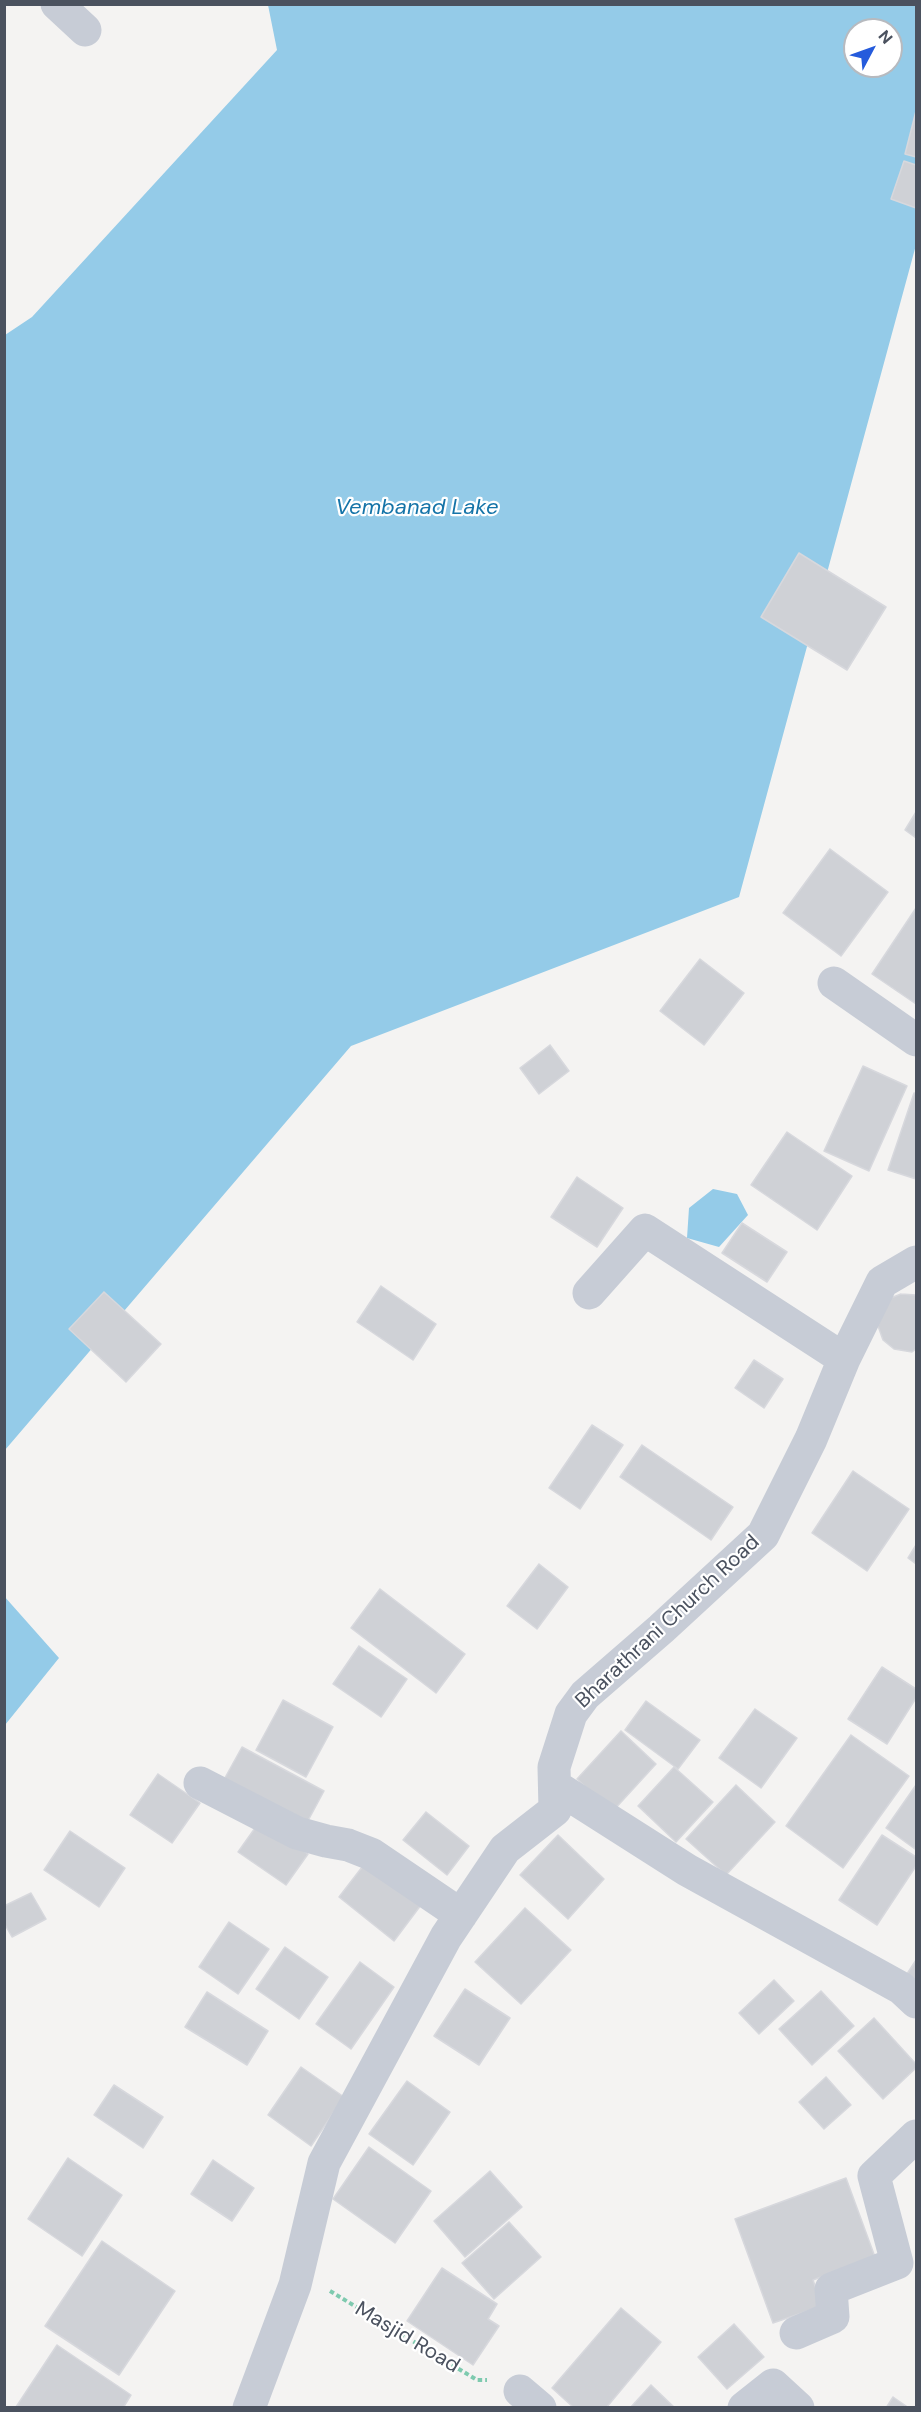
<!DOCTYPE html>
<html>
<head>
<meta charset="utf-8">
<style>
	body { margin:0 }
	#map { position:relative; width:921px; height:2412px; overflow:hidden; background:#f4f3f2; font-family:"DM Sans",sans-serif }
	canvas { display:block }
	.frame { position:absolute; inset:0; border:6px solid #4b525f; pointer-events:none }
	.north { position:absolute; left:843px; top:18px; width:60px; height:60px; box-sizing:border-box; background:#fff; border:2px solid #b7babf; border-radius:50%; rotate:49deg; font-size:16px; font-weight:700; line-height:24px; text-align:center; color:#4b525f }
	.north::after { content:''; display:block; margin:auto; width:21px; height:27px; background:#255bdc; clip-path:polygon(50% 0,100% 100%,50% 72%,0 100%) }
</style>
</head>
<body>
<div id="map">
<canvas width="921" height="2412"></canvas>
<div class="frame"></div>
<div class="north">N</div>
</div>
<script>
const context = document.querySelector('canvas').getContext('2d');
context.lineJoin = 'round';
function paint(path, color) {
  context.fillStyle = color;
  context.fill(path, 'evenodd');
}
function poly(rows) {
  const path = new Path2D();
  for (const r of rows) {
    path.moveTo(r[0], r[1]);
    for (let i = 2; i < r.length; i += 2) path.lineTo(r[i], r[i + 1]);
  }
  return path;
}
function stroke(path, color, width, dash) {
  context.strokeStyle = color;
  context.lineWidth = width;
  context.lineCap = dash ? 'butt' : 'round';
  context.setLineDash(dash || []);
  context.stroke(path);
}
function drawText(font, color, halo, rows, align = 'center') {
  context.font = font + ' "DM Sans",sans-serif';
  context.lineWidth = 4.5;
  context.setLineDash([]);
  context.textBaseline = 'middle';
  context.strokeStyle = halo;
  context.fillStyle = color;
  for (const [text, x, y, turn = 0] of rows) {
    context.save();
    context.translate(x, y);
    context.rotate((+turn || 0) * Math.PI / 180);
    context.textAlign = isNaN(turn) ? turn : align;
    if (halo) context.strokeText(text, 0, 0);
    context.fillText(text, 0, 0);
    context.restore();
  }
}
paint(poly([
	[268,5,916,5,916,245,739,897,351,1046,5,1450,5,335,32,317,277,50],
	[855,30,891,30,891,66,855,66],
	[713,1189,737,1194,748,1215,719,1247,687,1238,689,1208],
	[4,1596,59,1658,5,1725,4,1725]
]), '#94cbe8');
const building = poly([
	[916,111,916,157,905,154,916,111],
	[904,161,916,165,916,208,891,199,904,161],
	[799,553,886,607,847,670,761,617,799,553],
	[916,812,916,838,905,830,916,812],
	[830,849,888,892,841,956,783,913,830,849],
	[916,908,916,1004,872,974,916,908],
	[700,959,744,993,704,1045,660,1011,700,959],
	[550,1045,569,1071,539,1094,520,1068,550,1045],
	[863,1066,907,1086,869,1171,824,1151,863,1066],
	[914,1093,916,1094,916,1179,888,1170,914,1093],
	[787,1132,852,1176,817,1230,751,1185,787,1132],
	[577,1177,623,1208,597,1247,551,1217,577,1177],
	[742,1223,787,1252,767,1282,722,1253,742,1223],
	[381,1286,436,1324,413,1360,357,1322,381,1286],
	[104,1292,161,1344,126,1382,69,1329,104,1292],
	[901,1294,916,1295,916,1349,912,1352,894,1349,883,1340,878,1326,888,1299,901,1294],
	[754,1360,783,1379,764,1408,735,1388,754,1360],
	[592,1425,623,1445,580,1509,549,1488,592,1425],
	[642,1445,733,1507,711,1540,620,1477,642,1445],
	[853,1471,909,1509,867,1571,812,1533,853,1471],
	[916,1545,916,1564,908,1558,916,1545],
	[539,1564,568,1587,537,1629,507,1606,539,1564],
	[380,1589,465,1654,436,1693,351,1628,380,1589],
	[359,1646,407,1679,381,1717,333,1684,359,1646],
	[882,1667,916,1689,916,1698,887,1744,848,1719,882,1667],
	[283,1700,333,1727,306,1777,256,1750,283,1700],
	[646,1701,700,1740,678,1769,625,1730,646,1701],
	[755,1709,797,1738,761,1788,719,1758,755,1709],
	[621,1731,656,1764,612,1812,577,1779,621,1731],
	[851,1735,909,1776,843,1868,786,1826,851,1735],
	[242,1747,324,1791,303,1830,221,1785,242,1747],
	[674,1767,713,1802,676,1842,638,1806,674,1767],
	[158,1774,200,1803,172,1843,130,1815,158,1774],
	[736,1785,775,1822,726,1875,686,1839,736,1785],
	[916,1785,916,1846,915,1849,886,1828,916,1785],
	[426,1812,469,1846,447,1875,403,1840,426,1812],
	[260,1821,308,1854,286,1885,238,1852,260,1821],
	[70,1831,125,1868,99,1907,44,1870,70,1831],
	[558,1835,604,1879,568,1919,520,1875,558,1835],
	[882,1835,916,1857,916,1866,877,1925,839,1900,882,1835],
	[366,1862,421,1905,394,1941,339,1897,366,1862],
	[31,1893,46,1919,12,1937,4,1923,4,1906,31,1893],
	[525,1908,571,1950,521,2004,475,1962,525,1908],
	[229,1922,269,1949,238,1994,199,1967,229,1922],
	[285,1947,328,1977,299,2019,256,1989,285,1947],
	[916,1960,916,1986,905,1977,916,1960],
	[360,1962,394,1987,351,2049,316,2024,360,1962],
	[774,1980,794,2001,759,2034,739,2013,774,1980],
	[465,1989,510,2018,479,2065,434,2036,465,1989],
	[821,1991,854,2026,812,2065,779,2029,821,1991],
	[207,1992,268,2031,247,2065,185,2027,207,1992],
	[874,2018,916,2064,916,2068,883,2099,838,2051,874,2018],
	[301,2067,344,2097,311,2146,268,2115,301,2067],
	[826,2077,851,2105,824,2129,799,2102,826,2077],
	[407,2081,450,2112,413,2165,369,2134,407,2081],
	[114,2085,163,2117,143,2148,94,2115,114,2085],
	[369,2147,431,2191,395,2243,333,2199,369,2147],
	[68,2158,122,2195,82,2256,28,2219,68,2158],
	[213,2160,254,2188,232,2221,191,2194,213,2160],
	[490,2171,522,2207,465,2257,434,2221,490,2171],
	[846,2178,875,2257,813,2280,822,2306,773,2323,735,2219,846,2178],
	[509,2222,541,2257,494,2299,462,2263,509,2222],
	[102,2241,175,2291,119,2375,45,2326,102,2241],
	[442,2268,497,2304,488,2319,499,2326,473,2365,407,2321,442,2268],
	[621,2308,661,2342,606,2408,574,2408,552,2388,621,2308],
	[734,2324,764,2357,727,2389,698,2357,734,2324],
	[57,2345,131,2395,123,2408,16,2407,57,2345],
	[651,2385,675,2408,630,2408,651,2385],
	[893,2397,909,2408,886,2408,893,2397]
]);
paint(building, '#cfd1d6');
stroke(building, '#d7d8dd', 1.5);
stroke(poly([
	[330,2291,477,2380,487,2380]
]), '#7ecaaf', 4, [4.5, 3]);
stroke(poly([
	[57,4,85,30],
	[834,983,916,1040],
	[589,1293,645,1230,844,1359],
	[200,1783,297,1833,326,1841,348,1845,371,1854,461,1915],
	[555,1786,687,1870,901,1988,916,2002],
	[796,2333,833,2317,831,2289,897,2263,874,2176,916,2136],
	[520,2391,540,2408],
	[249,2408,295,2285,324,2163,446,1937,505,1849,555,1810,554,1767,571,1714,585,1695,661,1629,763,1535,811,1439,844,1359,882,1282,916,1262],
	[744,2408,773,2385,798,2408]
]), '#c7ccd6', 33);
drawText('21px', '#4b525f', '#fff', [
	["Bharathrani Church Road",668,1622,-43],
	["Masjid Road",407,2338,31]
]);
drawText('italic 22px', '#1574a8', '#fff', [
	["Vembanad Lake",417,508]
]);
</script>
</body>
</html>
